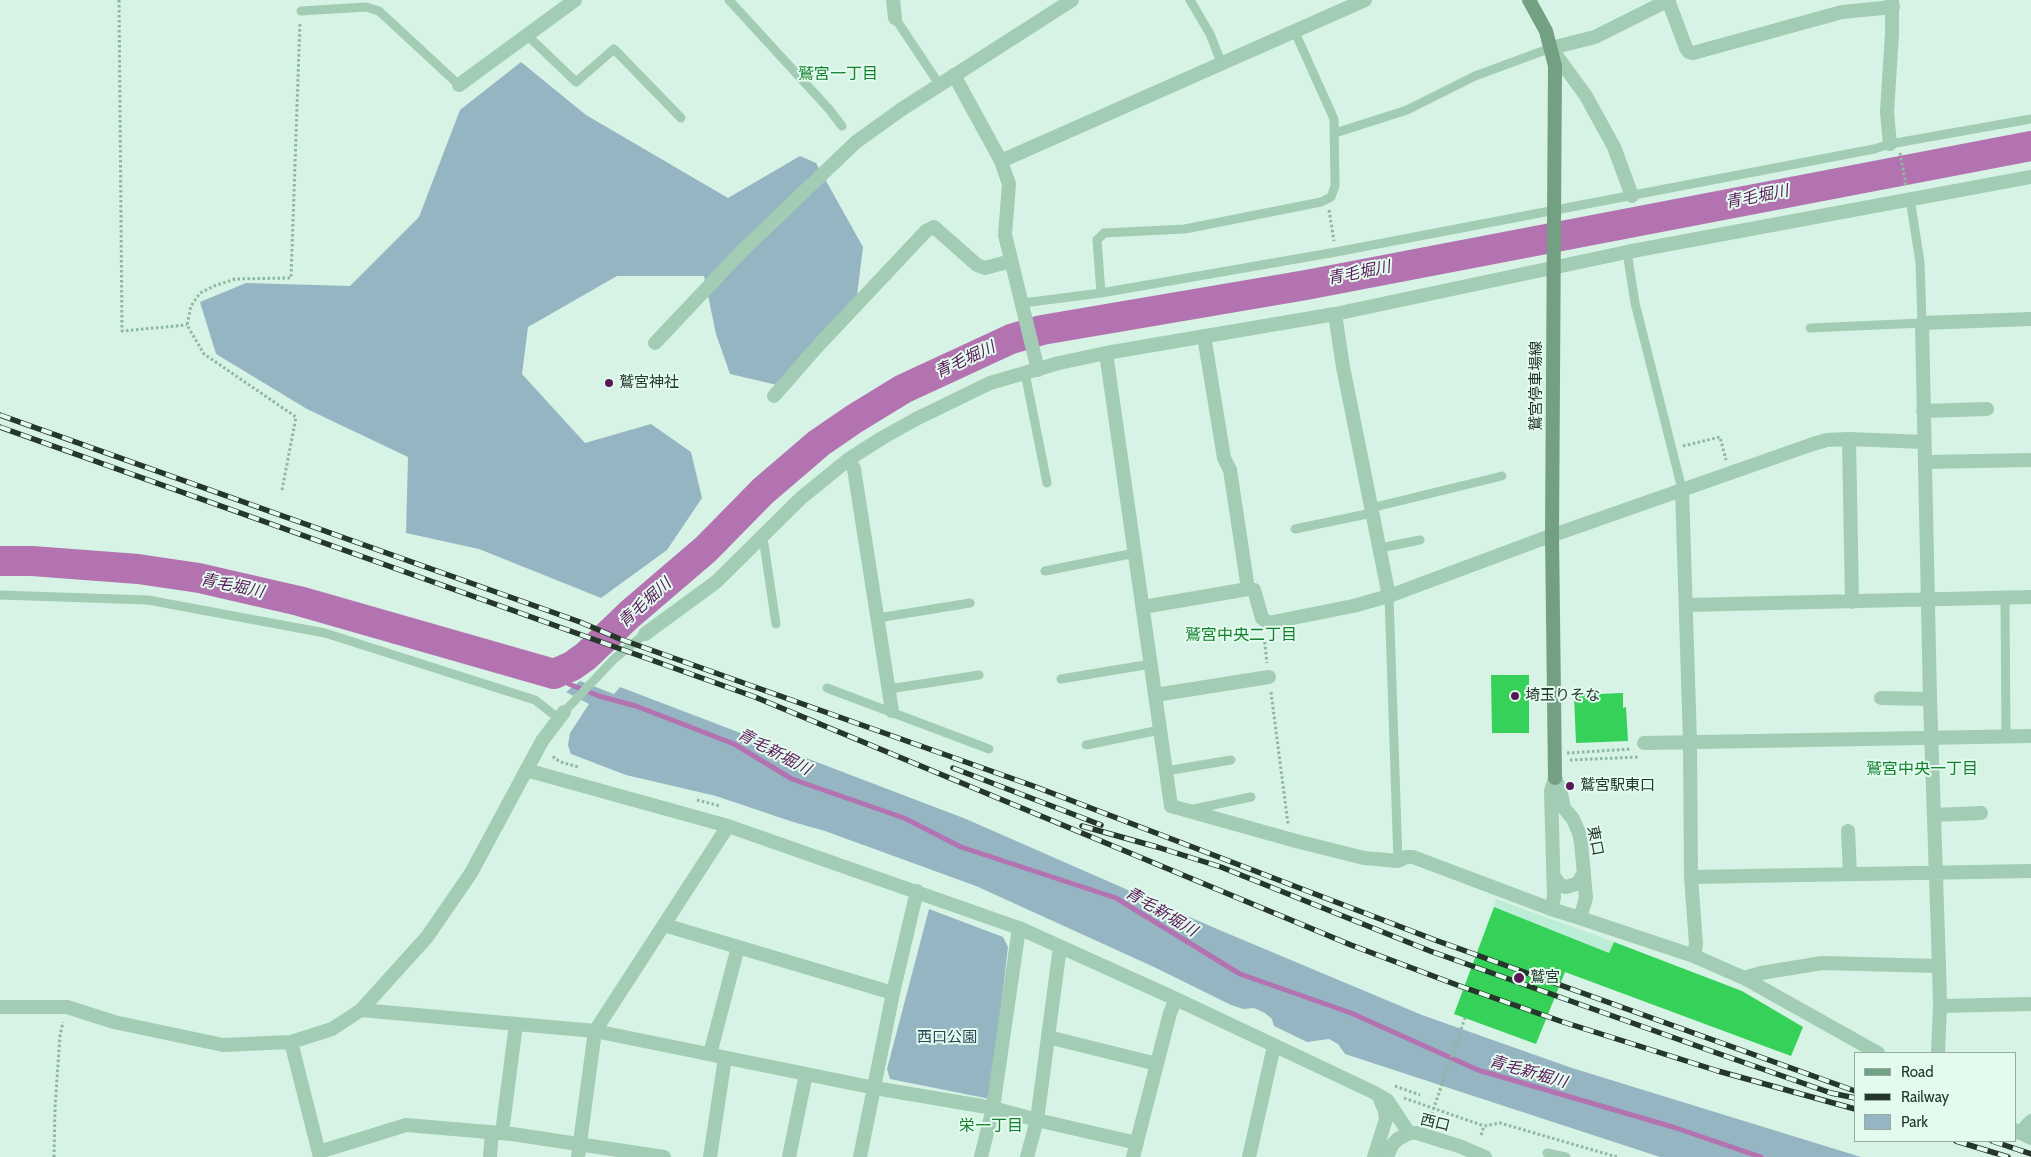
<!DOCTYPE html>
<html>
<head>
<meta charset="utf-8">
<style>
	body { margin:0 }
	#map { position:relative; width:2031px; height:1157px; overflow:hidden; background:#d7f3e5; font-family:Cabin,sans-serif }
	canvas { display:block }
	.legend { position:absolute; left:1854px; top:1052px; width:162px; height:90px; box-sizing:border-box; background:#e3fbef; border:1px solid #97aca0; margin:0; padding:6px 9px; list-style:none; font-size:15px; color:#25362a }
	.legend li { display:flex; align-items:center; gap:10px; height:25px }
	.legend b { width:25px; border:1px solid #97aca0 }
</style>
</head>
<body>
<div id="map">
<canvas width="2031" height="1157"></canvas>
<ul class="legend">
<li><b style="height:6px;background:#73a083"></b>Road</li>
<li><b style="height:6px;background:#25362a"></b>Railway</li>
<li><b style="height:14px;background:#96b5c3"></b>Park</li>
</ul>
</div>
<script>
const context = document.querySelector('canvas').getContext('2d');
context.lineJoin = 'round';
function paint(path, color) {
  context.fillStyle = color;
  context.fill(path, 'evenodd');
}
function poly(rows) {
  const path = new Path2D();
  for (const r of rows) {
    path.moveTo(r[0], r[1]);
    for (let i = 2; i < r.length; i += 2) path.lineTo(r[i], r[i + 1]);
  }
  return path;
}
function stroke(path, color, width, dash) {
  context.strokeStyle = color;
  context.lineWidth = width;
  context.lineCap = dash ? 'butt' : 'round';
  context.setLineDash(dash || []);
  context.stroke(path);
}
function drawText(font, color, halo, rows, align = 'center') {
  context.font = font + ' Cabin,"Noto Sans JP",sans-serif';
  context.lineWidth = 4;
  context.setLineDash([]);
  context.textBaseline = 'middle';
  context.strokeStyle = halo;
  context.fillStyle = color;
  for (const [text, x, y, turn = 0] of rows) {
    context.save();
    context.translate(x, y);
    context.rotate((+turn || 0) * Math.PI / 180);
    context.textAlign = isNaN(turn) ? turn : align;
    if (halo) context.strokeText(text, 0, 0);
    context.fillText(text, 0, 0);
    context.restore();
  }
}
paint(poly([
	[521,62,586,115,728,198,800,156,816,163,863,247,855,312,790,388,730,374,716,334,704,276,617,276,528,327,522,374,585,443,651,424,691,452,702,498,667,550,601,598,479,549,406,533,408,457,307,409,216,354,200,302,246,283,350,286,419,217,460,110],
	[580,681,614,694,620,687,966,819,1217,929,1422,1015,1572,1068,1861,1157,1660,1157,1345,1054,1338,1044,1329,1039,1307,1042,1274,1026,1272,1019,1265,1013,1254,1008,1243,1009,1231,1005,1154,967,976,886,825,831,793,822,716,796,626,775,571,754,568,745,570,733,589,704,566,692],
	[929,909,1003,937,1008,947,990,1099,890,1079,887,1069]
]), '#96b5c3');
paint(poly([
	[1496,899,1614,942,1606,960,1587,944,1494,907]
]), '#bcedd6');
stroke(poly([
	[554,674,569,684,599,696,636,706,734,744,792,779,904,818,961,847,1116,898,1240,974,1351,1013,1478,1070,1673,1127,1761,1157]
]), '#b373b1', 5);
stroke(poly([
	[0,561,32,561,138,569,199,578,299,601,554,674,572,666,586,656,630,614,706,549,763,491,819,443,854,419,903,389,1011,339,1042,330,1306,285,2031,146]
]), '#b373b1', 30);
paint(poly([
	[1491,675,1529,675,1529,733,1492,733],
	[1623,693,1623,708,1626,707,1628,741,1576,743,1574,695],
	[1494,907,1609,953,1614,942,1742,991,1803,1027,1791,1056,1565,972,1536,1044,1454,1014]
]), '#36d159');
stroke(poly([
	[119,0,122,331,187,325],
	[1900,153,1906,186],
	[1329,210,1334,241],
	[1683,446,1720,437,1726,460],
	[282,490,296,417,204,354,187,325,191,306,200,293,214,286,235,279,291,278,300,22],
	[1264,637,1267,663],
	[1271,692,1288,824],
	[1567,753,1631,749],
	[554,756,554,758,561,762,578,767],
	[1570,760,1639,757],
	[697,800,720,806],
	[1395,1086,1420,1095],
	[1404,1098,1484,1126],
	[1430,1119,1465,1018],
	[1481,1135,1484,1126,1500,1123,1617,1157],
	[54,1157,55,1108,60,1035,63,1022]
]), '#8cb89e', 3, [2.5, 2.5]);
stroke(poly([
	[729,0,828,108,842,126],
	[1190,0,1210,34,1221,62],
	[301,11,366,7,379,11,459,85],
	[895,18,939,84],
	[526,34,576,82,614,49,681,118],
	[1335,133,1407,110,1475,76,1551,48],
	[1627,252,1635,303,1682,489],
	[1101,293,1097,240,1104,233,1185,229,1321,202,1331,197,1335,186,1334,119,1294,30],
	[1023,303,1101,293,1336,252,1874,149,1890,144,2031,119],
	[1810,328,1922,323,1920,262,1910,199],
	[1025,373,1047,483],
	[1371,508,1502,476],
	[1295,529,1372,513],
	[760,538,764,544,776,624],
	[1380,548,1420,540],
	[1045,571,1135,553],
	[0,595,148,600,325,633,535,700,558,718],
	[1389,596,1398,861],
	[2005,598,2006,737],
	[878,618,970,603],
	[1061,679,1151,664],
	[827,688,989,749],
	[889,689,979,675],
	[564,712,614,659,645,634],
	[1086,745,1160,730],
	[1166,771,1231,760],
	[1189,810,1251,797],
	[1547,1153,1566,1157]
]), '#a2ccb4', 9);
stroke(poly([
	[655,343,741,252,856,142,902,109]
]), '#a2ccb4', 14);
stroke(poly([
	[893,0,895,18],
	[1668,0,1686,48,1689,52,1693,53,1842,12,1893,7],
	[954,75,1001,161,1009,184,1005,235,1038,370],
	[459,85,575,0],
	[1890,144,1887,112,1892,33,1892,0],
	[1001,161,1365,0],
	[1632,196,1614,147,1586,96,1551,48,1595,37,1669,0],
	[1335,314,1343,367,1389,596],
	[1204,336,1224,458,1230,470,1248,589],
	[1106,353,1171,806,1296,841,1364,858,1398,861,1406,857,1413,857,1551,909],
	[774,396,816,348,926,231,934,227,977,265,985,268,1011,261],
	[1923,411,1987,409],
	[1849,439,1852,602],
	[849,459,854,469,892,711],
	[1926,462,2031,460],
	[1682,489,1690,742,1691,877,1696,944,1694,956],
	[1686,605,2031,597],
	[1143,607,1248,589,1254,590,1262,618,1268,623,1353,606,1389,596,1542,539,1813,444,1827,440,1849,439,1924,442],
	[645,634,716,582,801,498,849,459,882,438,916,419,990,383,1059,363,1106,353,1335,314,1627,252,2031,177],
	[1155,695,1269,677],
	[1881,698,1930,699],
	[1644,743,2031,736],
	[526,770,728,826,1019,928,1176,999,1373,1092,1387,1100,1409,1133],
	[1934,815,1981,813],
	[1848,831,1850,874],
	[1691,877,2031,871],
	[1580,918,1694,956,1744,978,1878,1053],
	[664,925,893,993],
	[1744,978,1761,973,1822,963,1939,966],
	[1940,1006,2031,1004],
	[0,1007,67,1007,114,1022,223,1045,291,1042,332,1029,361,1010,427,937,471,873,542,741,564,712],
	[361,1010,595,1031,875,1088,993,1108,1037,1120,1137,1143],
	[1048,1037,1157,1064],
	[291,1042,320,1157],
	[1938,1053,1940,1006,1939,966,1930,699,1922,323,2031,319],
	[710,1054,738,947],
	[2015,1130,2031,1138],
	[502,1133,516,1024],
	[2020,1133,2031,1121],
	[319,1152,406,1125,512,1134,664,1157],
	[490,1157,492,1132],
	[578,1157,595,1031,728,826],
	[710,1157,725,1058],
	[789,1157,806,1074],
	[860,1157,893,993,917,891],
	[981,1157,993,1108,1019,928],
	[1027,1157,1037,1120,1060,947],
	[1133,1157,1170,1013,1176,999],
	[1249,1157,1274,1046],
	[1374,1157,1386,1119,1385,1111,1380,1099]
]), '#a2ccb4', 14);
stroke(poly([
	[902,109,1072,0],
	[1555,778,1560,789,1564,808,1573,819,1579,833,1581,842,1586,898,1580,918,1551,909,1554,897,1551,791,1555,778],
	[1553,875,1560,885,1566,887,1576,884,1580,880,1584,872],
	[1387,1157,1392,1145,1398,1139,1409,1133,1417,1133,1459,1146,1485,1157]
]), '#a2ccb4', 14);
stroke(poly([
	[1529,0,1546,31,1555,66,1552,535,1555,778]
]), '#73a083', 14);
const rail = poly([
	[0,415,580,622,620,639,1036,787,1435,940,1855,1091],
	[0,427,755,697,1351,945,1457,985,1560,1021,1718,1071,1855,1109],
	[953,768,1101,825],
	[1082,826,1157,847,1221,867,1430,951,1714,1052,1831,1093,1855,1098],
	[1956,1141,2008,1157],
	[1992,1141,2031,1154]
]);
stroke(rail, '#25362a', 5.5);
stroke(rail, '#e3fbef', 4, [11]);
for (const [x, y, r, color] of [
	[609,383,5,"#5b1757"],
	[1515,696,5,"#5b1757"],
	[1570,786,5,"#5b1757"],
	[1519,978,6,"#5b1757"]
]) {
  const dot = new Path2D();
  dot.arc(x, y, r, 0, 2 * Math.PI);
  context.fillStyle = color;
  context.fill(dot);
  stroke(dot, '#e3fbef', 2);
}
drawText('15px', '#25362a', '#e3fbef', [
	["鷲宮神社",619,383],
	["埼玉りそな",1525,696],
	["鷲宮駅東口",1580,786],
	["鷲宮",1530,978]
], 'left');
drawText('15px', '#25362a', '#e3fbef', [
	["鷲宮停車場線",1537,386,-90],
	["東口",1595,841,79],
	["西口",1435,1123,14]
]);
drawText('15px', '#274656', '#e3fbef', [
	["西口公園",947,1038]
]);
drawText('16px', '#16802e', '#e3fbef', [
	["鷲宮一丁目",838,74],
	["鷲宮中央二丁目",1241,635],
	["鷲宮中央一丁目",1922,769],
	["栄一丁目",991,1126]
]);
drawText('italic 16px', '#5b1757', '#e3fbef', [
	["青毛堀川",1757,197,-11],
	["青毛堀川",1359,273,-11],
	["青毛堀川",965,360,-25],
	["青毛堀川",232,586,12],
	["青毛堀川",645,603,-42],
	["青毛新堀川",774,752,28],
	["青毛新堀川",1161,912,31],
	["青毛新堀川",1528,1072,16]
]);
</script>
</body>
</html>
